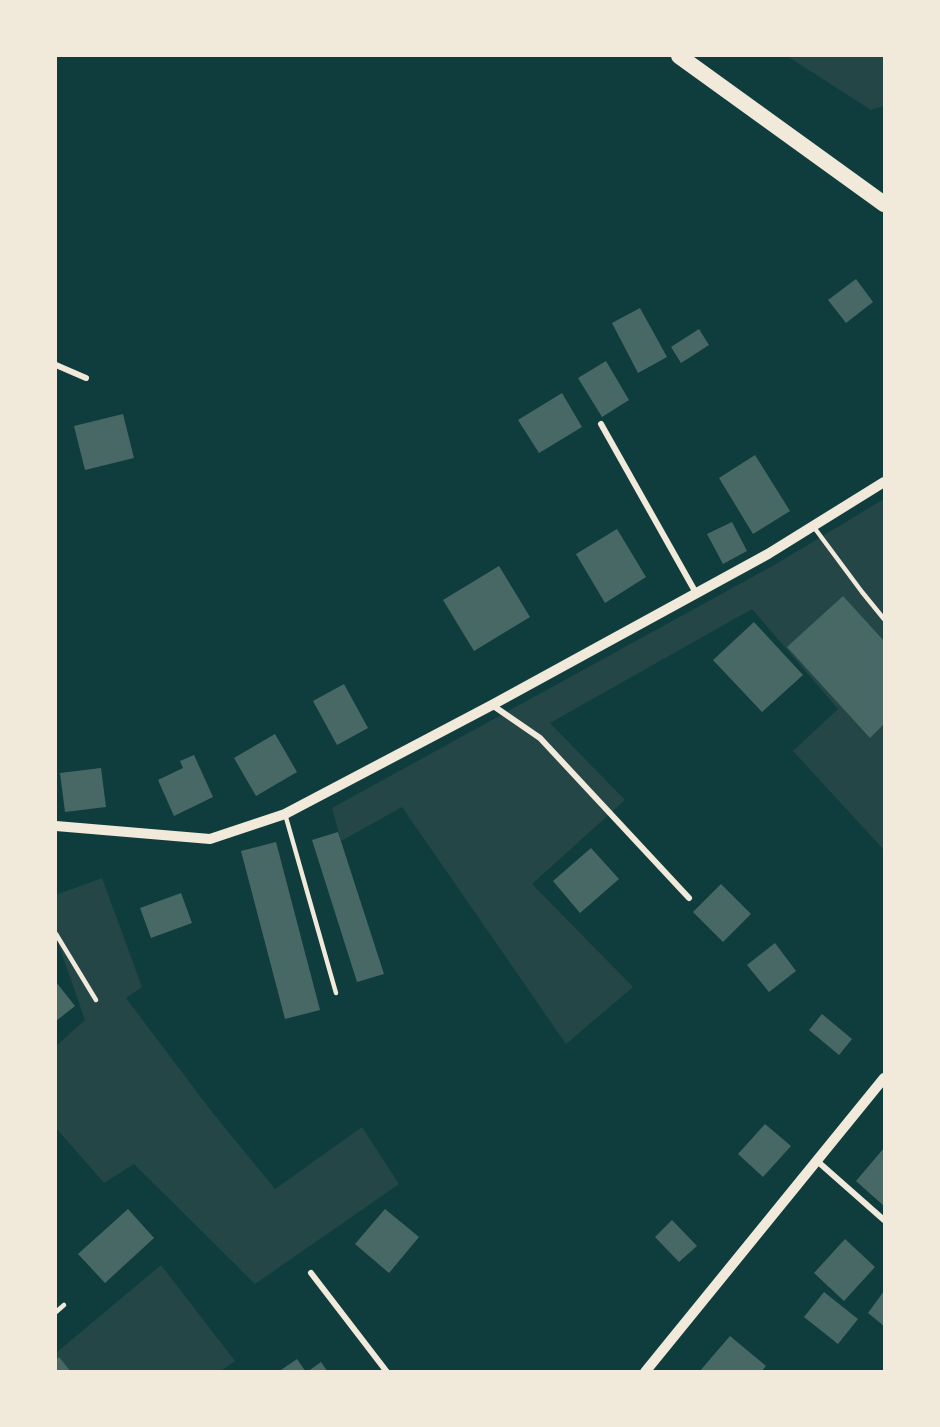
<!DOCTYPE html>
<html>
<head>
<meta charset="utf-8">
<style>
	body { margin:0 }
	#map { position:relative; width:940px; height:1427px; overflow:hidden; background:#0f3d3e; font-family:"Source Sans 3",sans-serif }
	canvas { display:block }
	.frame { position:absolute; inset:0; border:57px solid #f1e9da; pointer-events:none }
</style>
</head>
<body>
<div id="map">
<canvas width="940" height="1427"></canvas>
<div class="frame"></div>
</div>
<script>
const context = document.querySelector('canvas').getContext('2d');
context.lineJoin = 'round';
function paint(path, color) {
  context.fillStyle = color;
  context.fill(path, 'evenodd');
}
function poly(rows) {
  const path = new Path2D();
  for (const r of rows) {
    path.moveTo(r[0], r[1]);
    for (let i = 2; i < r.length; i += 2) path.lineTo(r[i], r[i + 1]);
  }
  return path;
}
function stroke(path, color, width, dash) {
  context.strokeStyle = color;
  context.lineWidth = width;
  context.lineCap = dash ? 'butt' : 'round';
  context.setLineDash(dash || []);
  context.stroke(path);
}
paint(poly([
	[787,56,884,56,884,106,871,110],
	[884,499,884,850,793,751,838,709,752,609,550,723,625,800,532,884,633,987,566,1044,402,807,341,841,332,808,776,564],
	[102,878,142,987,126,998,212,1112,275,1189,362,1127,399,1184,255,1284,134,1164,104,1183,56,1128,56,1046,85,1020,56,937,56,895],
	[161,1265,235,1361,221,1371,56,1372,56,1353]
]), '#244646');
paint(poly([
	[856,279,873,302,846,323,828,300],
	[640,308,667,357,638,373,612,323],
	[699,329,709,345,681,363,671,347],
	[606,361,629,400,602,417,578,378],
	[562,393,582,427,539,453,518,420],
	[123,414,134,458,85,470,74,426],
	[755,455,790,511,753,534,719,478],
	[732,522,747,551,723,564,707,534],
	[617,529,646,577,605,603,576,554],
	[499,566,530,617,474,651,443,600],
	[843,596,884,641,884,724,870,738,787,647],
	[754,622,803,675,762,712,713,660],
	[344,684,368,728,337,745,313,701],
	[275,734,297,772,256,796,234,758],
	[194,755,213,797,174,816,158,780,183,768,180,761],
	[101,768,106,807,65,812,60,773],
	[338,832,384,974,357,982,312,840],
	[276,842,320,1010,285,1019,241,851],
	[591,848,619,879,580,913,553,881],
	[721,884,751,914,723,942,693,912],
	[181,893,192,923,151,938,140,908],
	[775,943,796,971,769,992,747,965],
	[56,982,75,1006,56,1021],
	[822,1014,852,1039,839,1055,809,1030],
	[765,1124,791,1146,763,1177,738,1154],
	[884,1148,884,1206,856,1181],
	[128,1209,154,1238,105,1283,78,1254],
	[385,1209,419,1237,389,1273,355,1244],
	[672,1220,697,1246,679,1262,655,1237],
	[845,1239,875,1267,844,1301,814,1273],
	[884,1291,884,1326,868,1313],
	[824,1292,858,1319,838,1344,804,1317],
	[730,1336,766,1366,761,1372,699,1372],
	[59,1357,71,1372,56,1372,56,1360],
	[297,1359,306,1372,278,1372],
	[321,1362,328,1372,307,1372]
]), '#486865');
stroke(poly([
	[813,526,862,592,884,619],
	[285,814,336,993],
	[56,934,96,1000],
	[56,1312,64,1305]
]), '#f1e9da', 4.5);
stroke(poly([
	[56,365,86,378],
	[601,424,696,593],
	[492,705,540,738,689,898],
	[816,1160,884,1220],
	[311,1273,387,1372]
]), '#f1e9da', 6);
stroke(poly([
	[56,826,210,839,285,814,492,705,768,554,884,482],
	[645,1372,884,1078]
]), '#f1e9da', 10);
stroke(poly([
	[679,56,884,204]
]), '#f1e9da', 16);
</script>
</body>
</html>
